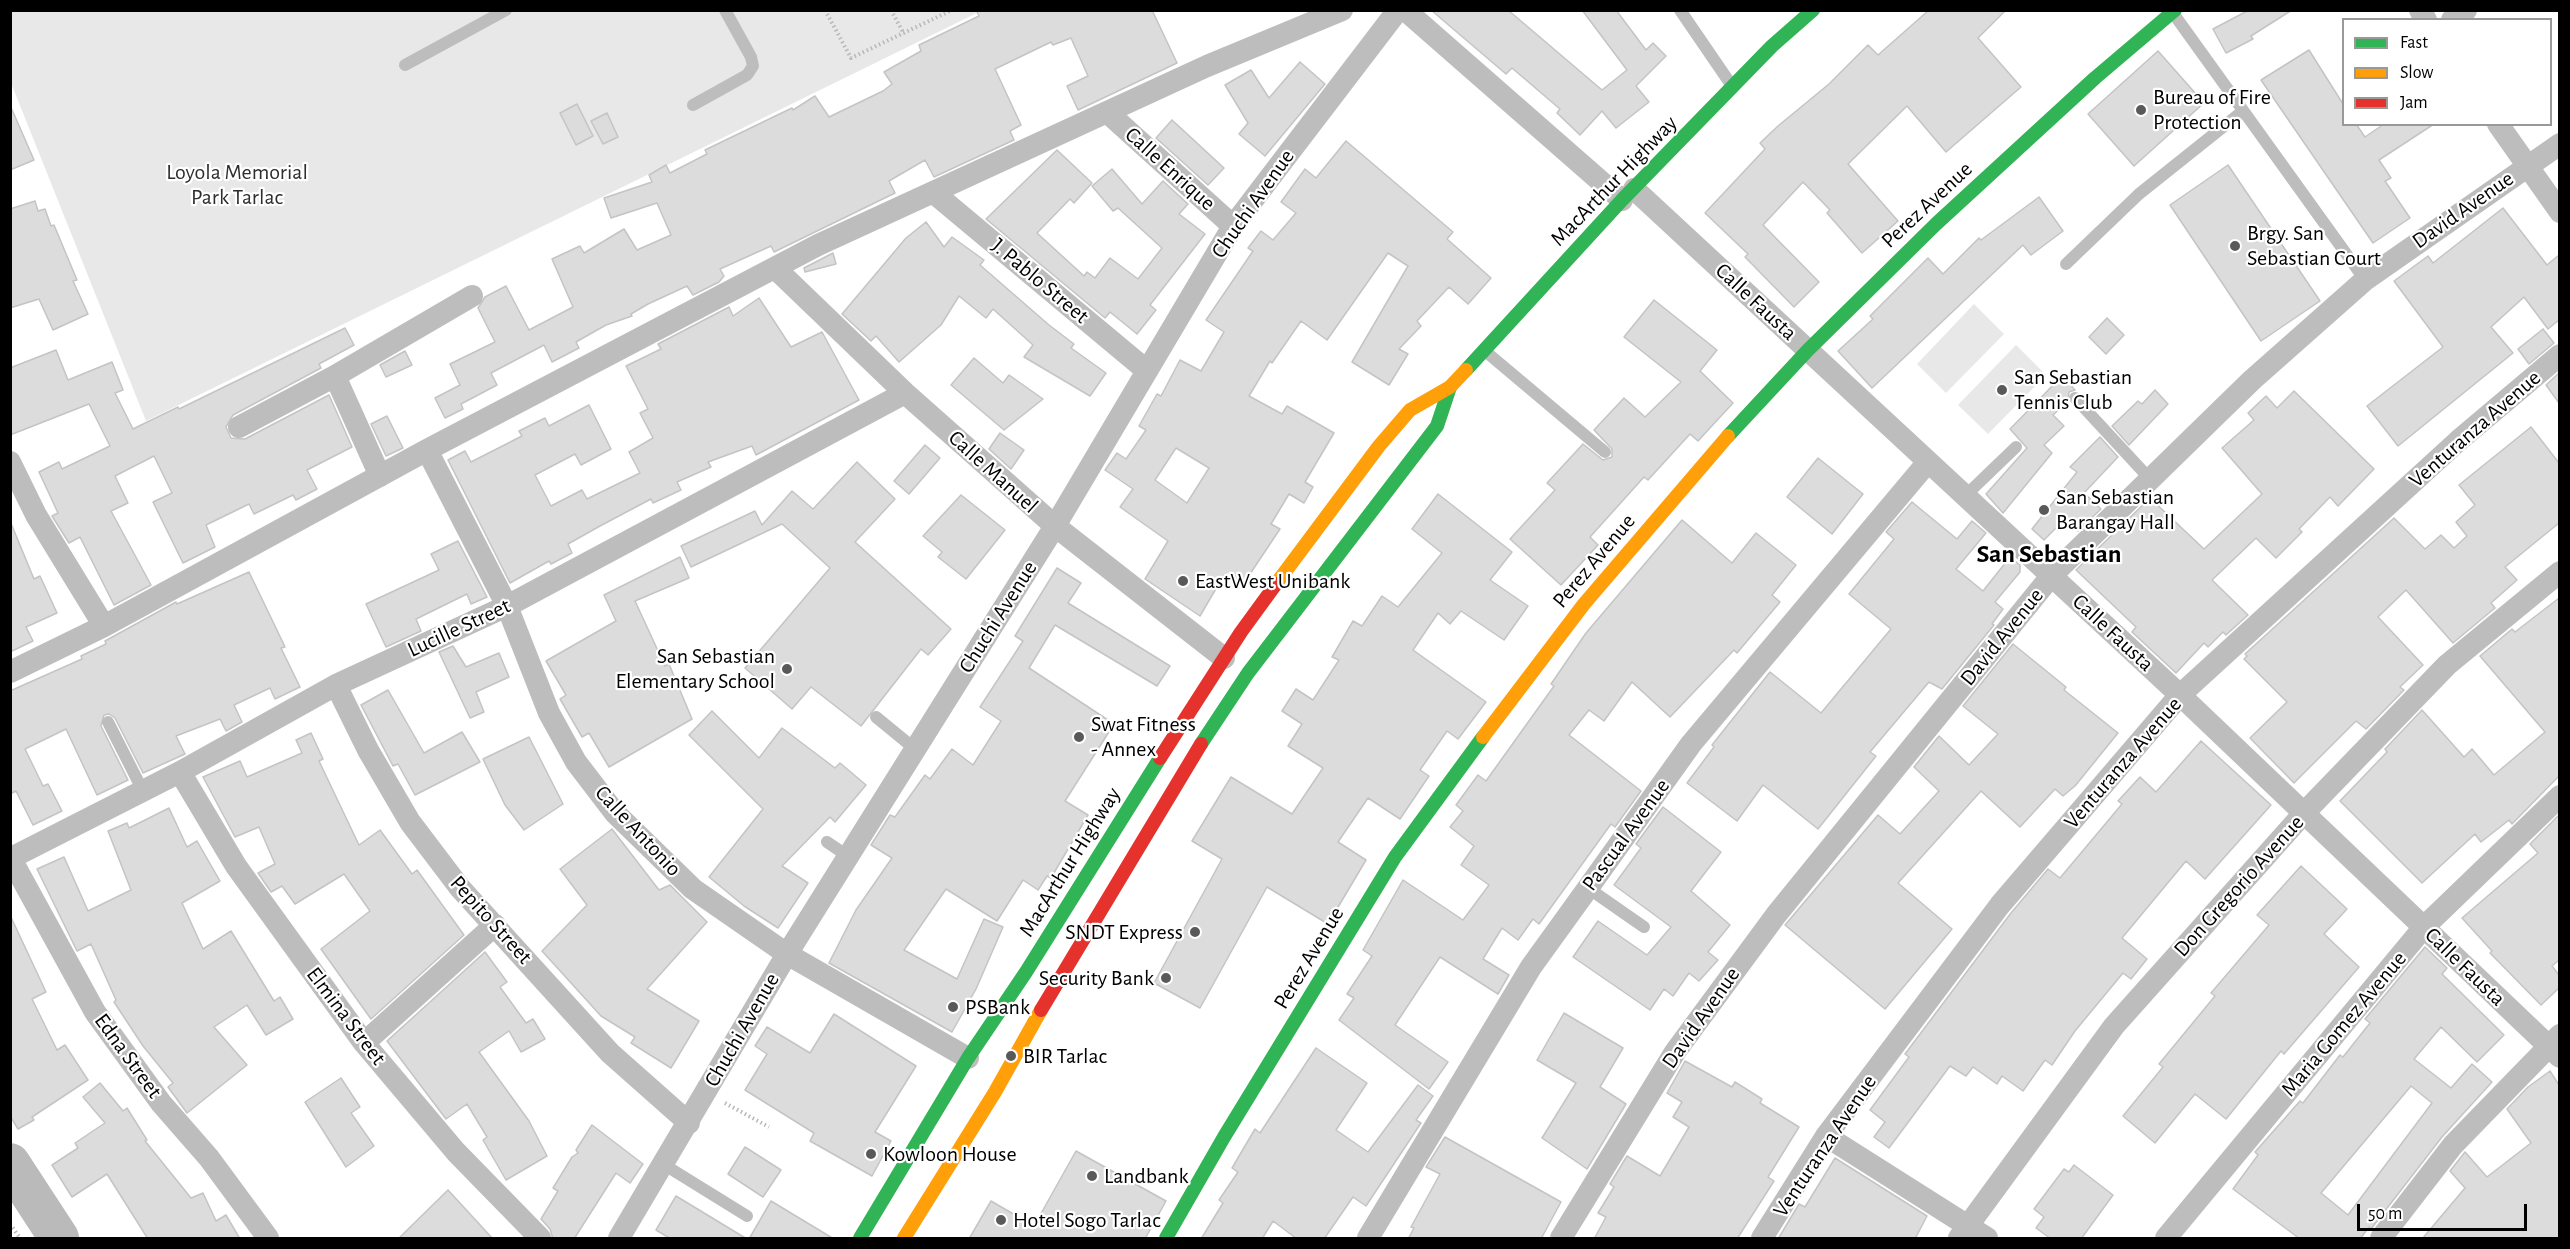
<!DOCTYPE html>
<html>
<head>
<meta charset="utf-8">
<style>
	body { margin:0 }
	#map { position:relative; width:2570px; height:1249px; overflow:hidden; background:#fff; font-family:"Alegreya Sans",sans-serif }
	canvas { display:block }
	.frame { position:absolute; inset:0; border:12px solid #000; pointer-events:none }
	.legend { position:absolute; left:2342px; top:18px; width:210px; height:108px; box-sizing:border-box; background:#fff; border:2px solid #999; margin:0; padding:8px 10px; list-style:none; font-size:18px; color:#000 }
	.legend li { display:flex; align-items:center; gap:12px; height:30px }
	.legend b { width:30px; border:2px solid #999 }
	.scale { position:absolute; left:2357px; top:1204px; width:170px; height:27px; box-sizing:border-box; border:3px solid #000; border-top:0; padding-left:8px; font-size:18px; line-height:21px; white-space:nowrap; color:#000; -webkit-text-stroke:4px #fff; paint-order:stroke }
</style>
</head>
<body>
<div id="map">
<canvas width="2570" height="1249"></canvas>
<div class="frame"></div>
<ul class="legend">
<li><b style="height:8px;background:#30b455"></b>Fast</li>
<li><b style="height:8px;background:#ff9f0a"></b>Slow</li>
<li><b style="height:8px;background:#e5322d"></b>Jam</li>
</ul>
<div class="scale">50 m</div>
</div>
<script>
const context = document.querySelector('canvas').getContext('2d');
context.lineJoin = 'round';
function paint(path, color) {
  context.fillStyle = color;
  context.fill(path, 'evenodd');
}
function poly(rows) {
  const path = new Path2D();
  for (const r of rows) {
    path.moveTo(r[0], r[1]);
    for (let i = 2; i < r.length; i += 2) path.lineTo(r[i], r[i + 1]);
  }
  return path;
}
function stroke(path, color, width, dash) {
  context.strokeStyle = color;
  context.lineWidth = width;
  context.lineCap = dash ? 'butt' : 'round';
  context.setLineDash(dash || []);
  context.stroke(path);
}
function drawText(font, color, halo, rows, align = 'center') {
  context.font = font + ' "Alegreya Sans",sans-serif';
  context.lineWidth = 4.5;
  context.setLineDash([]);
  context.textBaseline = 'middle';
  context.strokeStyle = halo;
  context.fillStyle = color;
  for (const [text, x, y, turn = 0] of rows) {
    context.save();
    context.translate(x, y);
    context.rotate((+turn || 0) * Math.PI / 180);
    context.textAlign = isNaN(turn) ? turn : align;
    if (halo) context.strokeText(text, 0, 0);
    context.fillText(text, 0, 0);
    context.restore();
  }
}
paint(poly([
	[11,11,981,11,146,421,11,83],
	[1974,304,2004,334,1946,393,1917,364],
	[2016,345,2046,375,1988,434,1958,405]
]), '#e8e8e8');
stroke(poly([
	[10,1163,59,1238]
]), '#bababa', 40);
const building = poly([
	[976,10,1152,10,1177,63,1078,110,1067,86,1088,76,1071,38,1053,45,1051,42,995,69,1021,125,1010,131,1014,140,934,177,925,160,889,181,895,193,774,252,771,246,720,269,724,276,719,282,693,295,687,286,648,304,631,314,632,316,606,325,576,342,579,348,552,362,544,345,491,373,497,385,461,404,463,409,445,418,435,398,460,385,450,364,495,342,478,308,485,297,506,286,529,330,573,307,552,259,580,246,584,253,624,229,637,250,671,235,657,203,611,218,604,198,652,182,649,175,666,165,670,173,707,154,705,150,792,108,793,110,815,96,829,117,883,91,892,84,884,72,921,51,919,45,979,16,976,10],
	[1431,10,1508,10,1602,90,1627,70,1582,10,1616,10,1646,50,1653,43,1666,56,1636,86,1649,102,1616,128,1602,111,1580,135,1557,113,1560,109,1512,68,1506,74,1431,10],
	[1929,10,2006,10,1978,38,2021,87,1946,152,1907,106,1848,164,1898,221,1862,253,1827,213,1830,210,1803,182,1763,225,1819,282,1794,307,1745,257,1748,254,1705,213,1765,149,1760,143,1778,126,1829,84,1868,45,1878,55,1929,10],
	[2249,10,2292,10,2251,36,2253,39,2226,53,2213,29,2249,10],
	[2309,50,2343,104,2343,124,2356,124,2365,137,2384,124,2434,124,2379,160,2391,178,2385,181,2410,218,2373,243,2261,80,2309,50],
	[2158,51,2204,103,2134,166,2088,114,2158,51],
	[1300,62,1325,84,1265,156,1239,134,1248,123,1225,85,1251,70,1269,98,1300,62],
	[577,104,593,136,576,145,560,113,577,104],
	[10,105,34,160,10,170,10,105],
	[607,113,618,137,603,144,591,121,607,113],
	[1172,120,1224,168,1208,185,1156,138,1172,120],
	[1346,141,1453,232,1447,239,1491,278,1468,304,1449,287,1417,321,1421,326,1399,349,1408,354,1389,385,1352,362,1408,266,1388,253,1327,340,1301,321,1272,363,1270,361,1249,396,1282,414,1287,406,1334,433,1305,482,1313,487,1304,503,1289,494,1271,524,1280,529,1242,586,1224,575,1200,616,1145,579,1168,541,1120,507,1133,489,1105,470,1117,453,1126,459,1146,430,1139,426,1157,394,1161,396,1180,360,1201,371,1224,332,1206,320,1253,251,1248,248,1261,231,1273,240,1296,213,1281,202,1305,169,1316,178,1346,141],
	[1176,448,1209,468,1187,503,1155,480,1176,448],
	[1057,150,1092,183,1074,203,1070,199,1037,233,1084,276,1087,272,1095,278,1110,258,1138,279,1162,248,1118,208,1113,211,1092,186,1112,169,1142,204,1163,181,1188,204,1179,214,1205,234,1150,305,1156,310,1137,334,1110,312,1105,318,986,219,1057,150],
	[2228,165,2320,301,2261,341,2170,205,2228,165],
	[2039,197,2063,231,2031,255,2023,245,1872,388,1838,351,1873,319,1870,316,1928,258,1943,274,1979,238,1981,240,2039,197],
	[35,201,38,211,45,209,51,226,54,225,77,280,73,281,88,314,53,330,39,299,10,308,10,209,35,201],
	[2503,208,2547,265,2559,255,2559,320,2548,329,2524,297,2491,327,2513,353,2398,446,2367,406,2443,347,2394,281,2428,256,2433,263,2503,208],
	[926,222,944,247,952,237,984,260,980,265,1049,325,1074,344,1071,348,1106,373,1090,396,1024,357,1033,345,993,309,986,318,959,296,941,325,899,362,876,336,871,341,842,314,906,238,926,222],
	[833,253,836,264,805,272,804,268,833,253],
	[759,298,791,347,822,332,859,400,756,455,752,446,708,462,711,467,677,482,681,490,653,503,651,499,600,526,568,544,572,553,551,564,549,561,510,583,448,460,465,451,471,462,522,436,519,431,545,418,549,426,589,405,611,449,581,465,575,454,535,475,551,506,582,490,587,499,640,473,629,452,653,438,640,413,648,409,626,366,661,349,658,344,729,307,733,316,759,298],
	[1654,300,1717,350,1700,371,1733,403,1698,441,1690,434,1648,480,1644,477,1590,537,1598,545,1561,585,1510,539,1555,490,1547,483,1583,444,1603,460,1612,457,1612,449,1594,430,1624,398,1645,417,1681,382,1624,337,1654,300],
	[2107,318,2124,335,2106,354,2089,337,2107,318],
	[345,328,354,345,319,364,321,368,233,415,226,427,231,438,245,439,329,395,352,447,307,470,317,489,296,500,293,495,254,514,249,504,206,525,215,547,183,563,153,502,172,493,154,456,115,476,128,503,111,511,151,585,114,605,80,537,69,543,52,516,58,513,39,472,59,462,62,469,110,446,89,404,10,435,10,368,56,350,68,380,112,362,123,390,115,393,133,429,178,407,179,409,345,328],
	[2543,329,2554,343,2529,364,2518,349,2543,329],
	[405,351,412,365,386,377,380,365,405,351],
	[974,358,1003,383,1009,375,1043,399,1004,430,951,385,974,358],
	[2559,373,2559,403,2546,385,2559,373],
	[2062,376,2075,390,2069,392,2068,401,2053,415,2064,426,2044,445,2052,453,2003,513,1986,494,2027,448,2010,429,2062,376],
	[2155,390,2168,404,2129,445,2112,426,2138,401,2142,404,2155,390],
	[2294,391,2374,469,2338,506,2330,497,2299,529,2302,532,2276,558,2256,538,2212,580,2248,615,2226,635,2223,632,2208,647,2204,643,2176,673,2132,632,2136,627,2076,570,2150,498,2204,549,2262,494,2222,448,2254,420,2248,413,2266,396,2277,408,2294,391],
	[387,416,403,448,386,456,371,424,387,416],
	[2531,427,2559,463,2559,523,2505,567,2517,580,2491,603,2495,608,2453,643,2406,590,2378,617,2423,665,2400,687,2404,690,2366,729,2356,721,2294,783,2250,738,2287,702,2244,659,2247,656,2245,654,2394,518,2425,549,2441,535,2454,548,2467,536,2456,522,2475,505,2459,485,2531,427],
	[1000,433,1024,450,1011,469,989,449,1000,433],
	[2100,437,2118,457,2084,493,2101,509,2078,531,2065,519,2044,540,2032,529,2077,472,2070,467,2100,437],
	[925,445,940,458,909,494,894,481,925,445],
	[1818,458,1863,494,1832,534,1787,497,1818,458],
	[857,462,895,499,855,542,951,629,928,655,921,649,861,726,811,687,792,709,745,668,830,568,782,524,691,567,681,546,755,511,762,525,792,491,813,509,857,462],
	[1438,494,1512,552,1490,580,1528,606,1504,640,1461,611,1450,624,1438,613,1413,650,1486,702,1458,739,1447,731,1420,770,1429,776,1400,819,1368,798,1338,842,1366,860,1328,924,1267,887,1200,1008,1154,983,1222,859,1192,841,1231,777,1292,814,1323,768,1288,746,1302,724,1282,711,1296,689,1313,700,1339,660,1332,657,1353,621,1362,626,1382,596,1398,607,1442,553,1412,529,1438,494],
	[961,495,1005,530,966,579,938,557,942,552,923,536,961,495],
	[1912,502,1957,539,1972,521,1986,533,1956,569,1983,591,2010,557,2020,565,2020,572,1995,602,2003,609,1992,624,1994,625,1942,689,1929,682,1870,752,1876,756,1818,829,1763,785,1737,821,1687,783,1714,747,1712,745,1770,672,1821,713,1891,629,1849,594,1894,539,1886,532,1912,502],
	[1682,520,1732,563,1756,533,1796,565,1772,595,1780,602,1737,653,1734,650,1670,717,1632,682,1604,721,1589,710,1569,735,1641,791,1615,827,1611,824,1539,924,1533,919,1518,940,1502,928,1483,959,1509,975,1498,994,1440,957,1395,1025,1448,1062,1429,1089,1339,1020,1354,998,1347,994,1372,956,1363,950,1403,880,1463,920,1489,885,1461,865,1474,846,1450,827,1463,811,1456,805,1478,775,1486,781,1554,686,1551,684,1586,633,1682,520],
	[10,521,34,579,40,576,57,613,26,627,33,641,10,652,10,521],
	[458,541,487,597,471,604,467,594,416,619,421,631,386,647,366,604,439,570,431,554,458,541],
	[680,557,689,578,635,601,665,666,669,664,692,719,609,767,589,733,582,737,560,699,566,695,546,661,616,621,604,595,680,557],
	[1057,568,1081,583,1068,603,1170,666,1157,686,1055,625,1029,668,1114,724,1065,801,1088,815,1051,878,1047,876,1038,890,1023,880,997,921,946,889,904,950,957,979,984,919,1003,927,976,989,952,1032,829,963,856,910,892,858,871,845,890,815,895,817,925,775,930,779,952,749,973,765,1001,721,980,707,1023,641,1015,636,1057,568],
	[249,572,276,628,285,647,281,648,300,687,275,699,270,688,234,705,242,722,226,731,220,719,176,736,185,754,143,773,115,718,109,714,104,715,101,726,128,780,97,795,66,729,25,749,43,786,48,784,62,811,33,825,16,791,10,794,10,691,82,659,81,656,106,644,105,641,176,602,177,604,249,572],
	[2559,598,2559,776,2512,824,2509,820,2481,842,2475,834,2422,883,2340,801,2387,752,2385,749,2422,710,2464,757,2472,749,2494,775,2545,732,2480,656,2512,629,2515,632,2559,598],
	[2013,644,2066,687,2064,690,2118,733,2075,786,2063,796,2055,789,2020,827,1981,791,1898,883,1952,929,1885,1009,1785,925,1878,815,1900,834,1939,791,1914,767,1939,736,1969,765,1998,734,1963,706,2013,644],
	[453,646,466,667,499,653,509,677,476,692,484,712,470,718,439,652,453,646],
	[388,690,424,753,462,732,480,762,415,795,398,764,393,766,361,705,388,690],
	[712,711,759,758,782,728,835,768,840,763,866,785,835,822,830,817,782,866,808,883,778,928,744,906,709,877,763,809,689,735,712,711],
	[311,733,323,759,319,761,359,845,380,830,412,874,417,870,464,935,371,1019,321,949,370,911,344,874,295,904,282,886,271,892,258,873,275,864,259,827,235,837,203,777,240,761,247,777,302,753,296,740,311,733],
	[529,737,563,804,524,830,505,805,483,759,529,737],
	[2201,741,2271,805,2205,879,2186,861,2122,938,2147,959,2131,979,2123,973,2075,1031,2052,1065,2045,1060,2023,1091,2002,1076,1997,1084,1973,1067,1966,1076,1950,1066,1889,1148,1874,1137,1885,1122,1870,1110,1909,1057,1905,1054,2011,913,2048,869,2060,878,2122,804,2118,801,2140,777,2156,792,2201,741],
	[1663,807,1721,852,1691,891,1730,925,1708,952,1718,960,1699,981,1689,973,1673,996,1664,989,1650,1010,1573,957,1598,921,1647,955,1671,927,1614,885,1641,848,1636,844,1663,807],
	[169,808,187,847,197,841,220,881,182,903,203,949,231,931,274,1001,280,997,293,1019,266,1035,247,1005,214,1027,247,1065,187,1113,168,1087,173,1083,143,1046,114,1002,116,1000,91,944,77,951,37,869,64,857,88,911,131,890,108,831,127,823,129,828,169,808],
	[2559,815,2559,960,2552,966,2559,975,2559,988,2541,1005,2490,953,2492,951,2462,918,2538,853,2530,844,2559,815],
	[612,829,659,890,670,885,707,922,647,989,699,1021,671,1068,631,1043,635,1037,601,1016,542,951,587,905,560,869,612,829],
	[2301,866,2347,909,2324,934,2359,967,2284,1054,2281,1051,2226,1119,2195,1094,2155,1143,2123,1116,2163,1067,2159,1064,2215,996,2211,993,2269,925,2257,915,2301,866],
	[10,915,46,992,32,999,57,1050,65,1045,88,1080,32,1117,34,1120,18,1129,10,1116,10,915],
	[2425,947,2447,968,2442,974,2504,1035,2477,1062,2441,1027,2414,1059,2451,1088,2472,1064,2492,1082,2442,1137,2371,1229,2369,1227,2360,1239,2300,1239,2233,1189,2258,1155,2255,1152,2300,1101,2303,1103,2340,1055,2343,1057,2370,1023,2365,1019,2425,947],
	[2411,1086,2432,1103,2348,1215,2321,1193,2411,1086],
	[485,952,507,982,500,987,526,1023,533,1019,545,1039,521,1052,509,1031,479,1052,529,1121,547,1156,506,1180,483,1140,487,1137,467,1104,446,1119,387,1041,485,952],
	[1564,1013,1623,1048,1600,1087,1626,1104,1587,1169,1542,1138,1576,1083,1537,1060,1564,1013],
	[834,1014,916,1066,875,1132,891,1141,872,1176,810,1141,814,1133,745,1090,767,1054,755,1046,767,1027,810,1053,834,1014],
	[1316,1048,1367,1083,1336,1130,1368,1152,1418,1085,1433,1096,1416,1120,1421,1123,1366,1206,1353,1197,1324,1239,1297,1239,1273,1221,1262,1239,1201,1239,1223,1203,1219,1200,1238,1172,1232,1168,1255,1129,1260,1133,1316,1048],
	[1685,1061,1732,1087,1735,1082,1762,1099,1760,1103,1799,1127,1768,1177,1774,1181,1737,1239,1594,1239,1606,1217,1598,1213,1614,1187,1610,1184,1627,1156,1660,1176,1689,1127,1673,1117,1682,1102,1667,1093,1685,1061],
	[2550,1071,2559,1085,2559,1239,2422,1239,2465,1188,2450,1171,2465,1152,2487,1177,2531,1143,2507,1109,2528,1087,2550,1071],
	[341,1078,360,1107,351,1113,374,1146,346,1167,305,1102,341,1078],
	[100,1083,123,1111,127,1108,147,1140,145,1141,191,1198,203,1193,216,1221,226,1215,240,1239,148,1239,107,1174,72,1197,52,1165,78,1148,75,1143,105,1123,83,1097,100,1083],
	[592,1125,643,1164,630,1183,616,1173,574,1239,553,1239,550,1229,541,1219,558,1191,553,1188,572,1157,578,1153,576,1150,592,1125],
	[1445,1137,1561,1202,1541,1239,1408,1239,1414,1228,1411,1227,1440,1174,1426,1167,1445,1137],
	[745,1147,781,1170,763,1197,728,1174,745,1147],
	[1076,1151,1166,1201,1145,1239,969,1239,991,1201,1034,1226,1076,1151],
	[1835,1158,1927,1216,1915,1239,1778,1239,1799,1204,1805,1207,1835,1158],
	[2074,1165,2113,1195,2081,1239,2051,1239,2036,1228,2044,1217,2034,1209,2064,1169,2069,1172,2074,1165],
	[448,1190,493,1239,398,1239,448,1190],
	[676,1196,747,1239,671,1239,656,1230,676,1196],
	[771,1201,834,1239,749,1239,771,1201]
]);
paint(building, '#dcdcdc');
stroke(building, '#c4c4c4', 1.5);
stroke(poly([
	[825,10,851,58,952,10],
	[891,10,904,34],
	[725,1103,769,1127],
	[10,1224,20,1238]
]), '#b8b8b8', 4, [1.5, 3]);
stroke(poly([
	[1680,10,1732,86],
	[2173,13,2365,280],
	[405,65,506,10],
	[693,105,747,75,753,66,751,57,725,10],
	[2066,264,2139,194,2243,111],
	[1485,351,1605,452],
	[2075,398,2150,479],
	[1964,497,2016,447],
	[876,717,915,749],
	[108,722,143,791],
	[827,842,849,857],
	[1588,888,1644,927],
	[663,1164,747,1216]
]), '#bdbdbd', 12);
stroke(poly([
	[1405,10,1622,200],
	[2420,10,2426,20],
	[2452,20,2466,10],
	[1107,112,1233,226],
	[2498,124,2560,212],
	[1634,189,2180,695,2560,1057],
	[934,193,1146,370],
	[776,269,905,393,1055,526,1224,658],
	[335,376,472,296],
	[239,427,335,376,380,476],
	[427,450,507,606,549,713,576,762,615,813,693,889,787,954,968,1058],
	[10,462,36,515,104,626],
	[10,672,104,626,427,450,818,245,1207,66,1342,10],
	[336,685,368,750,410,822,460,888,610,1053,689,1123],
	[180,772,236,866,364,1043,456,1152,540,1238],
	[10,857,95,1012,161,1103,209,1158,268,1238],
	[11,858,180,772,336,685,507,606,905,393],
	[364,1043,495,925],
	[1826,1136,1987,1238],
	[619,1238,787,954,1055,526,1233,226,1398,10],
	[1368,1238,1531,967,1588,888,1691,744,1927,463],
	[1561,1238,1675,1052,1776,915,2052,575,2252,380,2365,280,2560,144],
	[1762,1238,1826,1136,2000,905,2180,695,2458,441,2560,355],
	[1959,1238,2114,1026,2304,813,2447,665,2560,572],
	[2166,1238,2424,927,2560,796],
	[2381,1238,2453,1145,2560,1035]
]), '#bdbdbd', 22);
stroke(poly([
	[1466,370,1622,200,1772,46,1813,10],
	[1728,436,1808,350,1936,224,2095,78,2175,10],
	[1201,744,1248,673,1437,426,1450,387],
	[860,1238,968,1058,1026,972,1160,758],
	[1166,1238,1224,1137,1395,857,1483,737]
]), '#30b455', 14);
stroke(poly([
	[1276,584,1379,446,1410,410,1450,387,1466,370],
	[1483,737,1584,604,1728,436],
	[904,1238,995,1092,1041,1010]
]), '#ff9f0a', 14);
stroke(poly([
	[1160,758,1241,632,1276,584],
	[1041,1010,1201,744]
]), '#e5322d', 14);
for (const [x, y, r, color] of [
	[2141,110,6,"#595959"],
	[2235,246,6,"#595959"],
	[2002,390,6,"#595959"],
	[2044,510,6,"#595959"],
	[1183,581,6,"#595959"],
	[787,669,6,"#595959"],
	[1079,737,6,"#595959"],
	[1195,932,6,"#595959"],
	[1166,978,6,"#595959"],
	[953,1007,6,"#595959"],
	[1011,1056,6,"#595959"],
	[871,1154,6,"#595959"],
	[1092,1176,6,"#595959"],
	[1001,1220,6,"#595959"]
]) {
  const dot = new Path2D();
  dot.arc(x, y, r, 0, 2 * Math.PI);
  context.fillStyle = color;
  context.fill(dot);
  stroke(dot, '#fff', 2);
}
drawText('22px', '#000', '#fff', [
	["Bureau of Fire",2153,97],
	["Protection",2153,122],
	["Brgy. San",2247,233],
	["Sebastian Court",2247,258],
	["San Sebastian",2014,377],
	["Tennis Club",2014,402],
	["San Sebastian",2056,497],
	["Barangay Hall",2056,522],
	["EastWest Unibank",1195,581],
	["San Sebastian",775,656,"right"],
	["Elementary School",775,681,"right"],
	["Swat Fitness",1091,724],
	["- Annex",1091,749],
	["SNDT Express",1183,932,"right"],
	["Security Bank",1154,978,"right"],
	["PSBank",965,1007],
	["BIR Tarlac",1023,1056],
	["Kowloon House",883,1154],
	["Landbank",1104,1176],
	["Hotel Sogo Tarlac",1013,1220]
], 'left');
drawText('22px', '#000', '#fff', [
	["Calle Enrique",1170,169,42],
	["MacArthur Highway",1614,181,-46],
	["Chuchi Avenue",1253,204,-55],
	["Perez Avenue",1927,205,-43],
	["David Avenue",2463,210,-35],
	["J. Pablo Street",1040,281,40],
	["Calle Fausta",1756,302,43],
	["Venturanza Avenue",2475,429,-41],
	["Calle Manuel",993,472,42],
	["Perez Avenue",1594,561,-50],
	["Chuchi Avenue",998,617,-58],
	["Lucille Street",459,628,-25],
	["Calle Fausta",2113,633,43],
	["David Avenue",2002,637,-51],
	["Venturanza Avenue",2123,763,-49],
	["Calle Antonio",638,831,47],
	["Pascual Avenue",1626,835,-54],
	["MacArthur Highway",1070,862,-58],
	["Don Gregorio Avenue",2239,886,-48],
	["Pepito Street",491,920,48],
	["Perez Avenue",1309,958,-59],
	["Calle Fausta",2465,967,44],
	["Elmina Street",346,1016,53],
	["David Avenue",1701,1018,-55],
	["Maria Gomez Avenue",2344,1024,-50],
	["Chuchi Avenue",742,1030,-60],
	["Edna Street",128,1056,54],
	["Venturanza Avenue",1825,1146,-56]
]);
drawText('22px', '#2d2d2d', '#fff', [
	["Loyola Memorial",237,172],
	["Park Tarlac",237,197]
]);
drawText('bold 26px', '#000', '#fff', [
	["San Sebastian",2049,554]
]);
</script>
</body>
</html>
